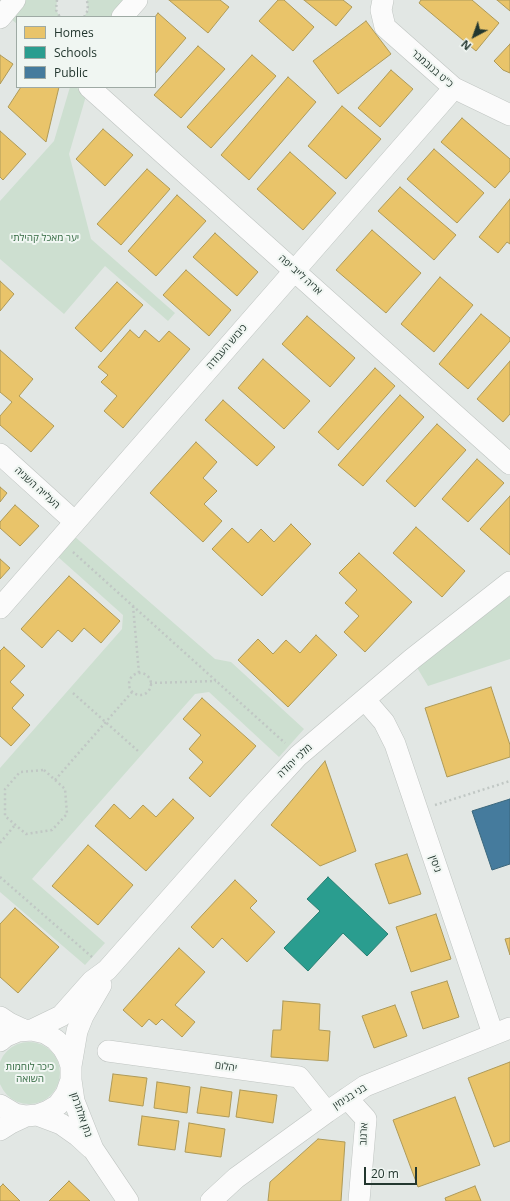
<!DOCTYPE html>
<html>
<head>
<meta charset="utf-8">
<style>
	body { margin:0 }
	#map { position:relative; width:510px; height:1201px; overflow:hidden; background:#e2e7e4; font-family:"Open Sans",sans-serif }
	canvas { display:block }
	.legend { position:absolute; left:16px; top:16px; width:140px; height:72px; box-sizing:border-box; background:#f0f6f2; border:1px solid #9eaaa4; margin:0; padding:5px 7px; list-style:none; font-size:12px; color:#23372f }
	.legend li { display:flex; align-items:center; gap:8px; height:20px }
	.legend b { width:20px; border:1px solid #9eaaa4 }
	.north { position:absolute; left:454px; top:16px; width:40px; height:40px; -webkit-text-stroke:3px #f0f6f2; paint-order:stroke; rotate:221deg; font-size:11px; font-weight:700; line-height:16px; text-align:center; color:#23372f }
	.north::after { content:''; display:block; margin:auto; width:14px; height:18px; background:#23372f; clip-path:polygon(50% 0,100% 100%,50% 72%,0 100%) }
	.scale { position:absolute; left:364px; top:1167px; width:53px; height:18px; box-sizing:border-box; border:2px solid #23372f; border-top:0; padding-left:5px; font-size:12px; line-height:14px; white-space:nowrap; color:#23372f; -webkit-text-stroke:3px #f0f6f2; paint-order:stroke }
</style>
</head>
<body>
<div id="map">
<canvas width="510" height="1201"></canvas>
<ul class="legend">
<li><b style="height:11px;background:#e9c46a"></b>Homes</li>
<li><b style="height:11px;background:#2a9d8f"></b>Schools</li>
<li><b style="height:11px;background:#457b9d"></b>Public</li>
</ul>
<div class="north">N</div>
<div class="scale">20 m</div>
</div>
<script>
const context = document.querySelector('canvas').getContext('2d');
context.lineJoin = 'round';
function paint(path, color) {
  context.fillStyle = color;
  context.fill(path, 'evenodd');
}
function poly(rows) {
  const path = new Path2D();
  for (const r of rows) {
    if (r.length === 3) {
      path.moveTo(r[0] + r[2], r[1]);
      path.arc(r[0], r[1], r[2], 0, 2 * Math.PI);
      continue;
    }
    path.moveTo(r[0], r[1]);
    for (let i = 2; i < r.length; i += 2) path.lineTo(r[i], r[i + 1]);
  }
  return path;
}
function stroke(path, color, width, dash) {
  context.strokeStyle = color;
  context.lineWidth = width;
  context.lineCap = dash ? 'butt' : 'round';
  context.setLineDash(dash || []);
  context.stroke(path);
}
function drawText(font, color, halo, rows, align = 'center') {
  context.font = font + ' "Open Sans","Noto Sans Hebrew",sans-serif';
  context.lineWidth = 4;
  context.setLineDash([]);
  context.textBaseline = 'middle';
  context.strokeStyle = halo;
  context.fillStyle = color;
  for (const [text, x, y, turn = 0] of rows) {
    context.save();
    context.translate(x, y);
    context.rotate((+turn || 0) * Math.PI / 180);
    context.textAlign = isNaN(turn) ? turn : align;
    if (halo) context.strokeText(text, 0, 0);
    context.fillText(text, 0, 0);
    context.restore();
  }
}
paint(poly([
	[15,0,57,0,56,10,60,17,17,17,17,24,4,13],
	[87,0,135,0,122,17,84,17,88,10],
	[70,87,76,87,86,96,69,154,91,239,175,313,168,321,105,266,64,314,0,259,0,201,54,141],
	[74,536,215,659,231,662,304,729,279,757,209,692,195,694,32,879,105,943,85,965,0,892,0,768,122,629,123,615,57,556],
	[510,582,510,659,428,686,412,659],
	[29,1073,31]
]), '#cddfd0');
const homes = poly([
	[169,0,220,0,229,7,208,33,169,0],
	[278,0,284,0,314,27,293,51,259,21,278,0],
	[304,0,343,0,352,7,336,26,304,0],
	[421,0,472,0,499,23,476,51,419,3,421,0],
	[497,0,510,0,510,11,497,0],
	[158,13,186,38,155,74,155,17,158,13],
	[366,21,391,54,338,94,313,61,366,21],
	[510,44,510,73,503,70,494,61,510,44],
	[198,46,225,69,181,118,154,95,198,46],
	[0,55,13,64,0,84,0,55],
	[252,55,276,76,211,148,187,127,252,55],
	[391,70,413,89,380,127,358,108,391,70],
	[288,77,316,102,249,180,221,155,288,77],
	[21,87,59,87,46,142,8,107,21,87],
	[342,106,381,139,346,179,308,146,342,106],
	[462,118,510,159,510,171,495,188,441,142,462,118],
	[103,129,133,155,105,186,76,159,103,129],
	[0,131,26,154,3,180,0,177,0,131],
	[434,149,484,193,457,223,407,179,434,149],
	[290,152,336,193,303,230,257,189,290,152],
	[147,169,170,189,121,245,97,224,147,169],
	[400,187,456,235,434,260,378,211,400,187],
	[177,195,206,221,156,276,128,251,177,195],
	[510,199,510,244,507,242,498,253,479,237,510,199],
	[372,230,421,273,386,313,336,270,372,230],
	[215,233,258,272,237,296,193,257,215,233],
	[186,270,231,310,209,336,163,295,186,270],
	[440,277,473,305,434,352,401,324,440,277],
	[0,281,14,294,0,311,0,281],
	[117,282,143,305,101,352,75,328,117,282],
	[481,314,510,338,510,341,468,389,439,364,481,314],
	[307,316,355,358,330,387,282,344,307,316],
	[130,330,139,338,145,330,159,342,169,331,190,349,123,428,104,411,117,396,101,382,108,375,98,367,130,330],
	[0,350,33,379,19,396,54,426,31,452,0,425,0,416,12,402,0,392,0,350],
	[263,359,310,401,284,429,238,388,263,359],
	[510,361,510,414,503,422,477,399,510,361],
	[375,368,395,386,338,450,318,432,375,368],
	[400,395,424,417,363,486,338,465,400,395],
	[223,400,275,447,257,466,205,420,223,400],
	[437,424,466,450,415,507,386,481,437,424],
	[196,442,217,462,203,478,217,491,204,504,222,521,203,542,150,493,196,442],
	[477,459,504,483,468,522,442,499,477,459],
	[0,487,7,493,0,502,0,487],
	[510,496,510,555,480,529,510,496],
	[15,505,39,526,20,546,0,528,0,522,15,505],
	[291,524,311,544,262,596,212,549,232,528,248,543,261,529,274,542,291,524],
	[416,527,465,571,442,597,393,553,416,527],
	[359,553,412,602,365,652,344,632,359,616,345,603,357,590,339,573,359,553],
	[0,559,10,568,0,579,0,559],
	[69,576,120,621,101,643,84,628,72,642,58,630,42,648,21,629,69,576],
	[316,635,337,655,288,707,238,660,258,639,273,654,286,640,300,653,316,635],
	[4,647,25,666,10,682,24,695,12,708,30,725,11,746,0,736,0,651,4,647],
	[491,687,510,745,510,757,447,777,425,708,491,687],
	[202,698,256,746,210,797,189,778,203,762,189,749,201,735,183,719,202,698],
	[325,761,356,851,320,866,271,825,325,761],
	[173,799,194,818,146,871,95,826,114,804,130,819,143,805,156,817,173,799],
	[88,845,133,885,98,925,52,886,88,845],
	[407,854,421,894,389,904,375,864,407,854],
	[235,880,257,901,250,908,275,932,247,962,222,938,213,948,191,927,235,880],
	[15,908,59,947,18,993,0,977,0,924,15,908],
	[436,914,451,959,411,972,396,927,436,914],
	[510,938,510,955,505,939,510,938],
	[179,948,205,972,175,1005,195,1022,182,1037,162,1019,156,1025,149,1019,142,1027,123,1010,179,948],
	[447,981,459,1017,423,1029,411,992,447,981],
	[283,1001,320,1004,319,1030,330,1031,328,1061,271,1057,273,1030,281,1030,283,1001],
	[395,1005,407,1036,374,1048,362,1016,395,1005],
	[510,1062,510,1141,494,1147,468,1078,510,1062],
	[113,1074,147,1078,143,1106,109,1101,113,1074],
	[157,1082,190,1087,187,1113,154,1108,157,1082],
	[201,1087,232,1092,229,1117,197,1113,201,1087],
	[240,1090,277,1095,273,1123,236,1117,240,1090],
	[455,1097,480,1165,418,1187,393,1120,455,1097],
	[142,1116,179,1121,175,1150,138,1145,142,1116],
	[189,1123,225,1129,221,1157,185,1152,189,1123],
	[318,1139,345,1142,341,1201,268,1201,270,1182,318,1139],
	[69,1181,90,1201,49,1201,69,1181],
	[3,1184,20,1201,0,1201,0,1187,3,1184],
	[475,1186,481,1201,446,1201,445,1198,475,1186]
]);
paint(homes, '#e9c46a');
stroke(homes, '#ae9a58', 1);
const schools = poly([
	[328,877,388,934,367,956,343,933,308,971,284,948,320,911,307,899,328,877]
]);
paint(schools, '#2a9d8f');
stroke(schools, '#287e72', 1);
const public = poly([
	[510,799,510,864,492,870,472,811,510,799]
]);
paint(public, '#457b9d');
stroke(public, '#3b677c', 1);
const minor = poly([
	[383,0,381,10,385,27,454,88,510,115],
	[122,17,137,0],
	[0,18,15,0],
	[89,87,510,464],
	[0,454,75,522],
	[0,608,454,88],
	[365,700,384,722,395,744,493,1034],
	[0,1017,9,1023,24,1030],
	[32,1030,61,1016,92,981,107,970,251,807,298,756,412,659,510,582],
	[0,1041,6,1036,18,1031,32,1030,45,1033,56,1040,63,1048,68,1057,71,1066,71,1080,66,1094,58,1105,48,1111,37,1115,26,1116,15,1114,0,1105],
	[108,1051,299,1077,327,1112],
	[71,1066,77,1031,83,1016,101,985],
	[71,1080,74,1101,93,1149,128,1201],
	[347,1098,366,1119,359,1201],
	[37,1115,61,1124,78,1136,91,1148],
	[0,1130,11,1123,26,1116],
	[211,1201,236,1178,327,1112,365,1086,510,1028]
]);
stroke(minor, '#bfc4c1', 22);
stroke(poly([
	[57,0,56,10,60,17],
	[84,17,88,10,87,0],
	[73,552,285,743],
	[133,606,139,673],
	[140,684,11],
	[150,683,216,681],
	[73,693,138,751],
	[44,770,65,789,67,814,52,830,26,834,5,816,5,789,20,772,44,770],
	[55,780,132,692],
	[435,805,510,781],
	[0,843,15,825],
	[0,877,92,957]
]), '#c0c7c4', 2.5, [2, 3]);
stroke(minor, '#fbfbfb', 21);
drawText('10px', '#23372f', '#f0f6f2', [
	["כ\"ט בנובמבר",432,69,41],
	["אריה לייב יפה",300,275,42],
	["כיבוש העבודה",227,347,-49],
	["העלייה השניה",37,488,42],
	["מלכי יהודה",295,761,-44],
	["גיסין",435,864,71],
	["יהלום",226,1067,8],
	["בני בנימין",350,1097,-32],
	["נתן אלתרמן",81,1115,71],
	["ארגוב",364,1134,-87]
]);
drawText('10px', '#326940', '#f0f6f2', [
	["יער מאכל קהילתי",45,238],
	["כיכר לוחמות",30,1067],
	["השואה",30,1079]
]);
</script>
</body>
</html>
